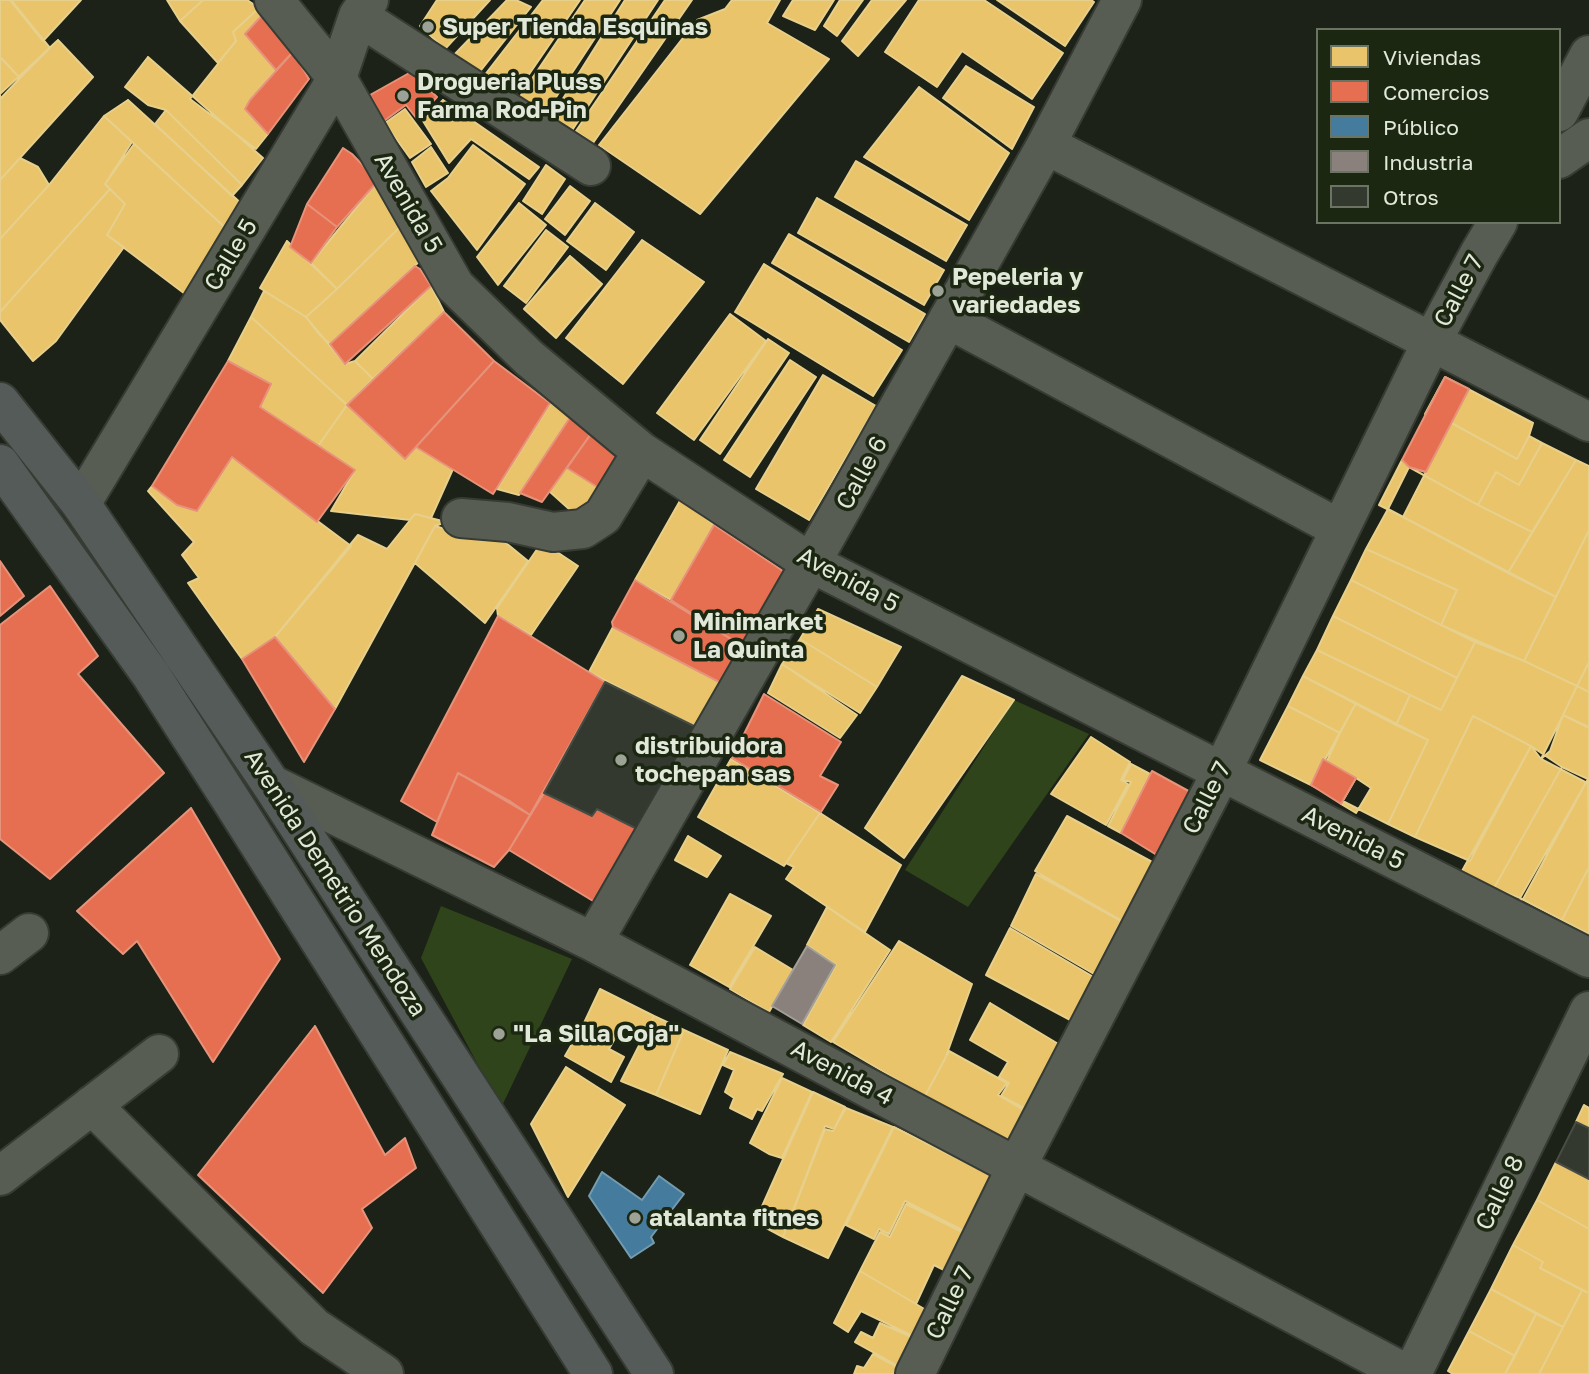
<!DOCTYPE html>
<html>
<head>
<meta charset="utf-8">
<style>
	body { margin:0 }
	#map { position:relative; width:1589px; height:1374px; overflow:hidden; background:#1c2217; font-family:"Golos Text",sans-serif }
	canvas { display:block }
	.legend { position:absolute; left:1316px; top:28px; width:245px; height:196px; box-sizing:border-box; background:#1c2712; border:2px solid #6b7462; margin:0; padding:9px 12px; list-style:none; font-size:21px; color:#e1e8da }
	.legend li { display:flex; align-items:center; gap:14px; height:35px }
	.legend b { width:35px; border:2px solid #6b7462 }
</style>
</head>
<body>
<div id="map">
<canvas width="1589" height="1374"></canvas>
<ul class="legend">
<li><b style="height:19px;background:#e9c46a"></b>Viviendas</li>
<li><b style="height:19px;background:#e76f51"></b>Comercios</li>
<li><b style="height:19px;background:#457b9d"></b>Público</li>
<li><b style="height:19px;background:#8a817c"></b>Industria</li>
<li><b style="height:19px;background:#343930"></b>Otros</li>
</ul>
</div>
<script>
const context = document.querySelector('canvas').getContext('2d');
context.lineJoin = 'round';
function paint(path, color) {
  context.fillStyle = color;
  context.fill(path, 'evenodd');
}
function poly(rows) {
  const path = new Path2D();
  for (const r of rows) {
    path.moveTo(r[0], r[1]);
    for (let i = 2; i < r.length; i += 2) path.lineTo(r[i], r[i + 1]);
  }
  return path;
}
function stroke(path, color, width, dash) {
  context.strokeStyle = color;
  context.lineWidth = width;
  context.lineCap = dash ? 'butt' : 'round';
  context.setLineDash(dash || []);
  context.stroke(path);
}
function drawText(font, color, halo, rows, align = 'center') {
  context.font = font + ' "Golos Text",sans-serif';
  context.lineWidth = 7;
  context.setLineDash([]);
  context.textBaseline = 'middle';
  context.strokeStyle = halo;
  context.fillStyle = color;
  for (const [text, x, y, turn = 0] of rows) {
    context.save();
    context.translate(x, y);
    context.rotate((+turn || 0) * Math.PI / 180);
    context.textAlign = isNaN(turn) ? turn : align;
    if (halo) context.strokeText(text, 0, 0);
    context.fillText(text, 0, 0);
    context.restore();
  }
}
paint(poly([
	[1014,700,1089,734,968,907,905,870],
	[441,906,572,959,501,1108,421,958]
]), '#2f441a');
const homes = poly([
	[0,0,11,0,50,48,20,78,0,57,0,0],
	[10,0,81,0,43,41,10,0],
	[167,0,203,0,180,21,167,0],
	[203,0,247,0,259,8,233,32,236,41,218,63,180,21,203,0],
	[437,0,490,0,445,49,420,26,437,0],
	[507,0,516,0,531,7,478,74,452,57,507,0],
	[543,0,580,0,510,102,477,85,543,0],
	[585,0,620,0,539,123,515,104,585,0],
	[625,0,658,0,565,141,547,124,625,0],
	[665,0,692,0,593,143,576,131,665,0],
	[732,0,780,0,767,23,829,59,700,214,599,145,697,20,725,9,732,0],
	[793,0,834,0,815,30,783,16,793,0],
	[840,0,863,0,837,36,824,26,840,0],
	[872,0,906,0,858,56,842,41,872,0],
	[919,0,984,0,1063,53,1032,99,962,51,937,87,885,52,919,0],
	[997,0,1091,0,1094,2,1065,46,997,0],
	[259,8,265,12,245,34,276,70,250,100,245,109,268,134,256,149,190,99,236,41,233,32,259,8],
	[58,40,93,77,0,180,0,94,58,40],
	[0,57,20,78,0,99,0,57],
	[148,57,263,158,242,185,166,110,148,105,125,87,148,57],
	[966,66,1034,107,1012,149,943,98,966,66],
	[919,87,1009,153,969,220,864,157,919,87],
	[128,100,244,206,230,232,104,116,128,100],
	[443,100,539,167,529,179,471,139,449,163,423,121,443,100],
	[405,109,431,144,410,158,385,123,405,109],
	[166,110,242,185,232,196,155,124,166,110],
	[104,116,132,142,105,184,110,189,0,312,0,239,49,185,104,116],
	[134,144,230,232,193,300,107,235,125,204,105,184,134,144],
	[473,145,525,184,477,250,431,191,448,178,473,145],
	[431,147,448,173,426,187,412,162,431,147],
	[20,158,38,167,49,185,0,239,0,180,20,158],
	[856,161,967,225,946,261,835,197,856,161],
	[546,165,565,179,542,214,523,201,546,165],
	[378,181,403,224,337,289,311,263,378,181],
	[570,186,590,201,565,235,545,219,570,186],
	[110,189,125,204,107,235,124,247,56,341,33,361,0,320,0,312,110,189],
	[817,198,944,270,924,305,798,233,817,198],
	[519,203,546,225,498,285,477,257,519,203],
	[595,203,634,232,606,270,567,241,595,203],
	[403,224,422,259,330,344,318,333,306,317,337,289,403,224],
	[546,230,568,247,526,303,504,286,546,230],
	[789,234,925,314,909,342,772,263,789,234],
	[642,240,704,282,623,384,566,338,642,240],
	[287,241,337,289,306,317,260,288,287,241],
	[570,256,602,284,556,338,524,309,570,256],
	[764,264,902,350,873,396,735,312,764,264],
	[431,286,444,312,373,379,355,361,431,286],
	[264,291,306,317,345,364,355,361,373,379,347,405,251,317,264,291],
	[730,314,766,341,694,440,657,413,730,314],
	[251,317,347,405,318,446,260,407,271,384,228,361,251,317],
	[768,339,789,353,720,454,700,440,768,339],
	[790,360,816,377,750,477,724,460,790,360],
	[823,375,876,406,809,520,756,489,823,375],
	[1445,377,1533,423,1529,436,1517,459,1437,415,1425,414,1445,377],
	[553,399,571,416,519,495,497,489,553,399],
	[347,405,405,459,416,447,453,469,431,518,415,514,410,520,331,511,355,470,318,446,347,405],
	[1437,415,1517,459,1529,436,1542,443,1519,485,1496,472,1478,505,1409,467,1437,415],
	[1542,443,1576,460,1532,532,1478,505,1496,472,1519,485,1542,443],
	[232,457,351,546,275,637,242,659,188,583,199,578,182,555,194,542,148,491,152,486,177,505,197,511,232,457],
	[1402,460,1409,467,1426,472,1403,517,1379,505,1402,460],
	[1576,460,1589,466,1589,530,1556,597,1508,573,1576,460],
	[1409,467,1478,505,1532,532,1508,573,1388,509,1409,467],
	[567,468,601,489,579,518,549,491,567,468],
	[681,499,714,525,671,600,635,580,681,499],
	[1388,509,1556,597,1524,661,1441,625,1457,590,1366,549,1388,509],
	[415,514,446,522,435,526,335,709,275,637,358,535,387,549,415,514],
	[435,526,481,540,483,530,504,534,506,543,528,561,485,623,415,563,435,526],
	[1589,530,1589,662,1577,686,1524,661,1589,530],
	[542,542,578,566,531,635,498,616,497,608,542,542],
	[1366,549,1457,590,1441,625,1351,580,1366,549],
	[1351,580,1475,642,1457,678,1333,616,1351,580],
	[818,609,901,647,877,687,800,639,818,609],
	[1333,616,1457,678,1441,710,1317,650,1333,616],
	[613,627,721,683,698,728,589,672,613,627],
	[800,639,877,687,860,713,782,664,800,639],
	[1475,642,1524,661,1577,686,1563,715,1550,751,1541,759,1531,746,1473,716,1415,837,1388,824,1428,740,1396,725,1410,695,1441,710,1475,642],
	[1317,650,1410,695,1396,725,1303,676,1317,650],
	[1589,662,1589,692,1577,686,1589,662],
	[782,664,857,715,840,738,768,693,782,664],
	[962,676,1014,700,904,858,865,828,962,676],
	[1303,676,1356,703,1340,733,1288,706,1303,676],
	[1577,686,1589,692,1589,727,1563,715,1577,686],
	[1356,703,1428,740,1388,824,1311,785,1356,703],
	[1288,706,1340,733,1327,761,1323,759,1311,785,1260,760,1288,706],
	[1563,715,1589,728,1589,784,1541,759,1563,715],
	[1473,716,1531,746,1470,861,1415,837,1473,716],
	[1091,737,1130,762,1121,780,1128,784,1106,825,1051,794,1091,737],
	[1531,746,1562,767,1494,888,1462,871,1531,746],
	[731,759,820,813,784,866,698,817,731,759],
	[1131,764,1150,774,1121,833,1108,826,1131,782,1123,780,1131,764],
	[1562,767,1588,779,1521,903,1520,898,1494,888,1562,767],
	[1356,778,1371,788,1356,813,1341,804,1356,778],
	[1588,779,1589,867,1562,920,1520,898,1588,779],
	[820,813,901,865,865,932,786,879,794,867,786,863,820,813],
	[1067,816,1156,864,1126,923,1035,871,1067,816],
	[688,836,721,856,707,877,675,860,688,836],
	[1589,867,1589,934,1562,920,1589,867],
	[1036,874,1121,921,1094,974,1011,926,1036,874],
	[730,894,771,916,729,987,690,965,730,894],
	[827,907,890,950,831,1042,803,1025,836,965,807,945,827,907],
	[1010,928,1097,979,1074,1022,986,975,1010,928],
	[899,941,972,984,945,1059,925,1096,833,1042,899,941],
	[755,947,793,970,769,1012,730,989,755,947],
	[600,989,654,1016,640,1042,628,1035,623,1042,584,1023,600,989],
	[990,1003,1060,1045,1026,1109,1001,1096,1009,1083,999,1077,1008,1062,970,1040,990,1003],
	[654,1016,684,1030,656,1095,621,1081,654,1016],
	[584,1023,614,1040,609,1049,624,1057,611,1082,565,1056,584,1023],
	[684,1030,728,1050,700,1114,656,1095,684,1030],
	[949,1051,1007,1083,998,1095,1025,1111,1008,1141,925,1096,949,1051],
	[730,1052,783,1074,762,1111,757,1109,752,1119,730,1108,734,1098,725,1092,734,1070,723,1065,730,1052],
	[566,1067,625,1105,568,1197,531,1124,566,1067],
	[782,1078,812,1092,782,1158,769,1154,750,1143,782,1078],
	[813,1092,845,1107,834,1129,825,1126,783,1237,755,1222,813,1092],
	[1584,1105,1589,1108,1589,1128,1576,1122,1584,1105],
	[846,1108,893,1127,828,1258,783,1237,825,1129,833,1131,846,1108],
	[894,1127,1000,1180,972,1235,905,1201,889,1234,879,1229,874,1239,846,1225,894,1127],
	[1556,1162,1589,1179,1589,1229,1537,1200,1556,1162],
	[1537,1200,1589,1229,1589,1293,1540,1268,1543,1262,1513,1245,1537,1200],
	[906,1204,972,1237,952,1274,934,1265,916,1304,860,1271,880,1232,890,1237,906,1204],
	[1513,1245,1543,1262,1540,1268,1582,1290,1563,1327,1491,1289,1513,1245],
	[860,1271,926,1310,917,1338,861,1311,848,1332,834,1323,860,1271],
	[1491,1289,1536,1314,1515,1356,1469,1331,1491,1289],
	[1582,1290,1589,1293,1589,1371,1588,1374,1539,1374,1582,1290],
	[1536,1314,1563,1327,1539,1374,1505,1374,1536,1314],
	[880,1323,916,1339,902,1368,855,1342,861,1332,873,1338,880,1323],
	[1469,1331,1515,1356,1505,1374,1453,1374,1448,1371,1469,1331],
	[873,1354,901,1369,903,1374,854,1374,857,1366,864,1368,873,1354]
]);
paint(homes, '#e9c46a');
stroke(homes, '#e7cf8c', 2);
const shops = poly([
	[265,12,293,52,276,70,245,34,265,12],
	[293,52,309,79,268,134,245,109,250,100,293,52],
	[411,72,437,97,417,119,406,105,384,121,370,95,411,72],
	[343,148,352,154,378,181,337,227,307,204,343,148],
	[307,204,337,227,311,263,290,247,307,204],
	[415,266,420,269,431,286,345,364,330,344,415,266],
	[444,312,494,361,405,459,347,405,444,312],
	[228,361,271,384,260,407,355,470,317,522,232,457,197,511,177,505,152,486,228,361],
	[494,361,550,403,493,494,416,447,494,361],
	[1445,377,1469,389,1426,472,1409,467,1402,460,1445,377],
	[571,416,593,431,542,502,520,493,571,416],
	[593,431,623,460,602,490,567,468,593,431],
	[714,525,789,575,742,646,671,600,714,525],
	[0,561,24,596,0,616,0,561],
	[635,580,742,646,721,683,613,627,612,622,635,580],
	[50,586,98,656,78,674,164,773,50,879,0,839,0,625,50,586],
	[498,616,605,682,530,815,458,773,437,822,401,801,498,616],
	[275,637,335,709,304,762,242,659,275,637],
	[764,694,841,742,820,776,838,785,821,812,732,758,764,694],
	[1323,759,1356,778,1341,804,1311,785,1323,759],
	[1152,771,1194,794,1160,857,1121,833,1152,771],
	[458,773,511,802,530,815,509,850,494,867,432,835,458,773],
	[544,793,592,816,597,809,641,831,598,904,509,850,544,793],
	[191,808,280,959,213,1062,137,941,123,954,77,911,191,808],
	[315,1026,385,1155,405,1138,416,1168,362,1209,372,1228,323,1293,198,1175,315,1026]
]);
paint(shops, '#e76f51');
stroke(shops, '#e5937a', 2);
const public = poly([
	[602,1172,642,1200,659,1176,684,1194,651,1237,654,1243,631,1258,589,1196,602,1172]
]);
paint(public, '#457b9d');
stroke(public, '#749caf', 2);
const industry = poly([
	[807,946,835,965,802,1024,772,1006,807,946]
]);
paint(industry, '#8a817c');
stroke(industry, '#a4a098', 2);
const building = poly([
	[605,682,698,728,641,831,597,809,592,816,544,793,605,682],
	[1576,1122,1589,1128,1589,1179,1556,1162,1576,1122]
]);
paint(building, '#343930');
stroke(building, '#484d44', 2);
const minor = poly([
	[274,0,337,78,455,286,529,358,642,452,811,563,1589,958],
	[358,16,591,166],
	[1559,112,1589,55],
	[1046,145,1589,422],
	[1559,159,1589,138],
	[948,319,1340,529],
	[81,504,337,78,358,16,369,0],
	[461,518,508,522,553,532,583,529,603,516,642,452],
	[271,784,593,942,1407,1374],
	[593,942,811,563,1046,145,1122,0],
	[0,955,29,933],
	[92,1105,314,1327,384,1374],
	[0,1176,159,1054],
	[915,1374,1017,1166,1222,771,1432,341,1479,254,1498,222],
	[1412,1374,1589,1011]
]);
const major = poly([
	[0,402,81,504,271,784,654,1374],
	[0,464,151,675,233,803,593,1374]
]);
stroke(minor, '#363b33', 42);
stroke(major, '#363b33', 42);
stroke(minor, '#585d54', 38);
stroke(major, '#555b59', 38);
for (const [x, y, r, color] of [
	[428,27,7,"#9ca396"],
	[403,96,7,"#9ca396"],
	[938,291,7,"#9ca396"],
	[679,636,7,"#9ca396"],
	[621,760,7,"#9ca396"],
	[499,1034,7,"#9ca396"],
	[635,1218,7,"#9ca396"]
]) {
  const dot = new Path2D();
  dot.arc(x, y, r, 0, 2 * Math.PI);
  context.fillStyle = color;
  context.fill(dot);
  stroke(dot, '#1c2712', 2.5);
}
drawText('bold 24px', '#e1e8da', '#1c2712', [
	["Super Tienda Esquinas",442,27],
	["Drogueria Pluss",417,82],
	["Farma Rod-Pin",417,110],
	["Pepeleria y",952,277],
	["variedades",952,305],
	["Minimarket",693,622],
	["La Quinta",693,650],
	["distribuidora",635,746],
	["tochepan sas",635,774],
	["\"La Silla Coja\"",513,1034],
	["atalanta fitnes",649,1218]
], 'left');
drawText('24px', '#e1e8da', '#1c2712', [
	["Avenida 5",408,203,60],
	["Calle 5",231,255,-59],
	["Calle 7",1459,291,-62],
	["Calle 6",862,473,-61],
	["Avenida 5",848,580,28],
	["Calle 7",1207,798,-63],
	["Avenida 5",1353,838,27],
	["Avenida Demetrio Mendoza",335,883,57],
	["Avenida 4",842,1073,28],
	["Calle 8",1500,1193,-64],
	["Calle 7",950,1303,-64]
]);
</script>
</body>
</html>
